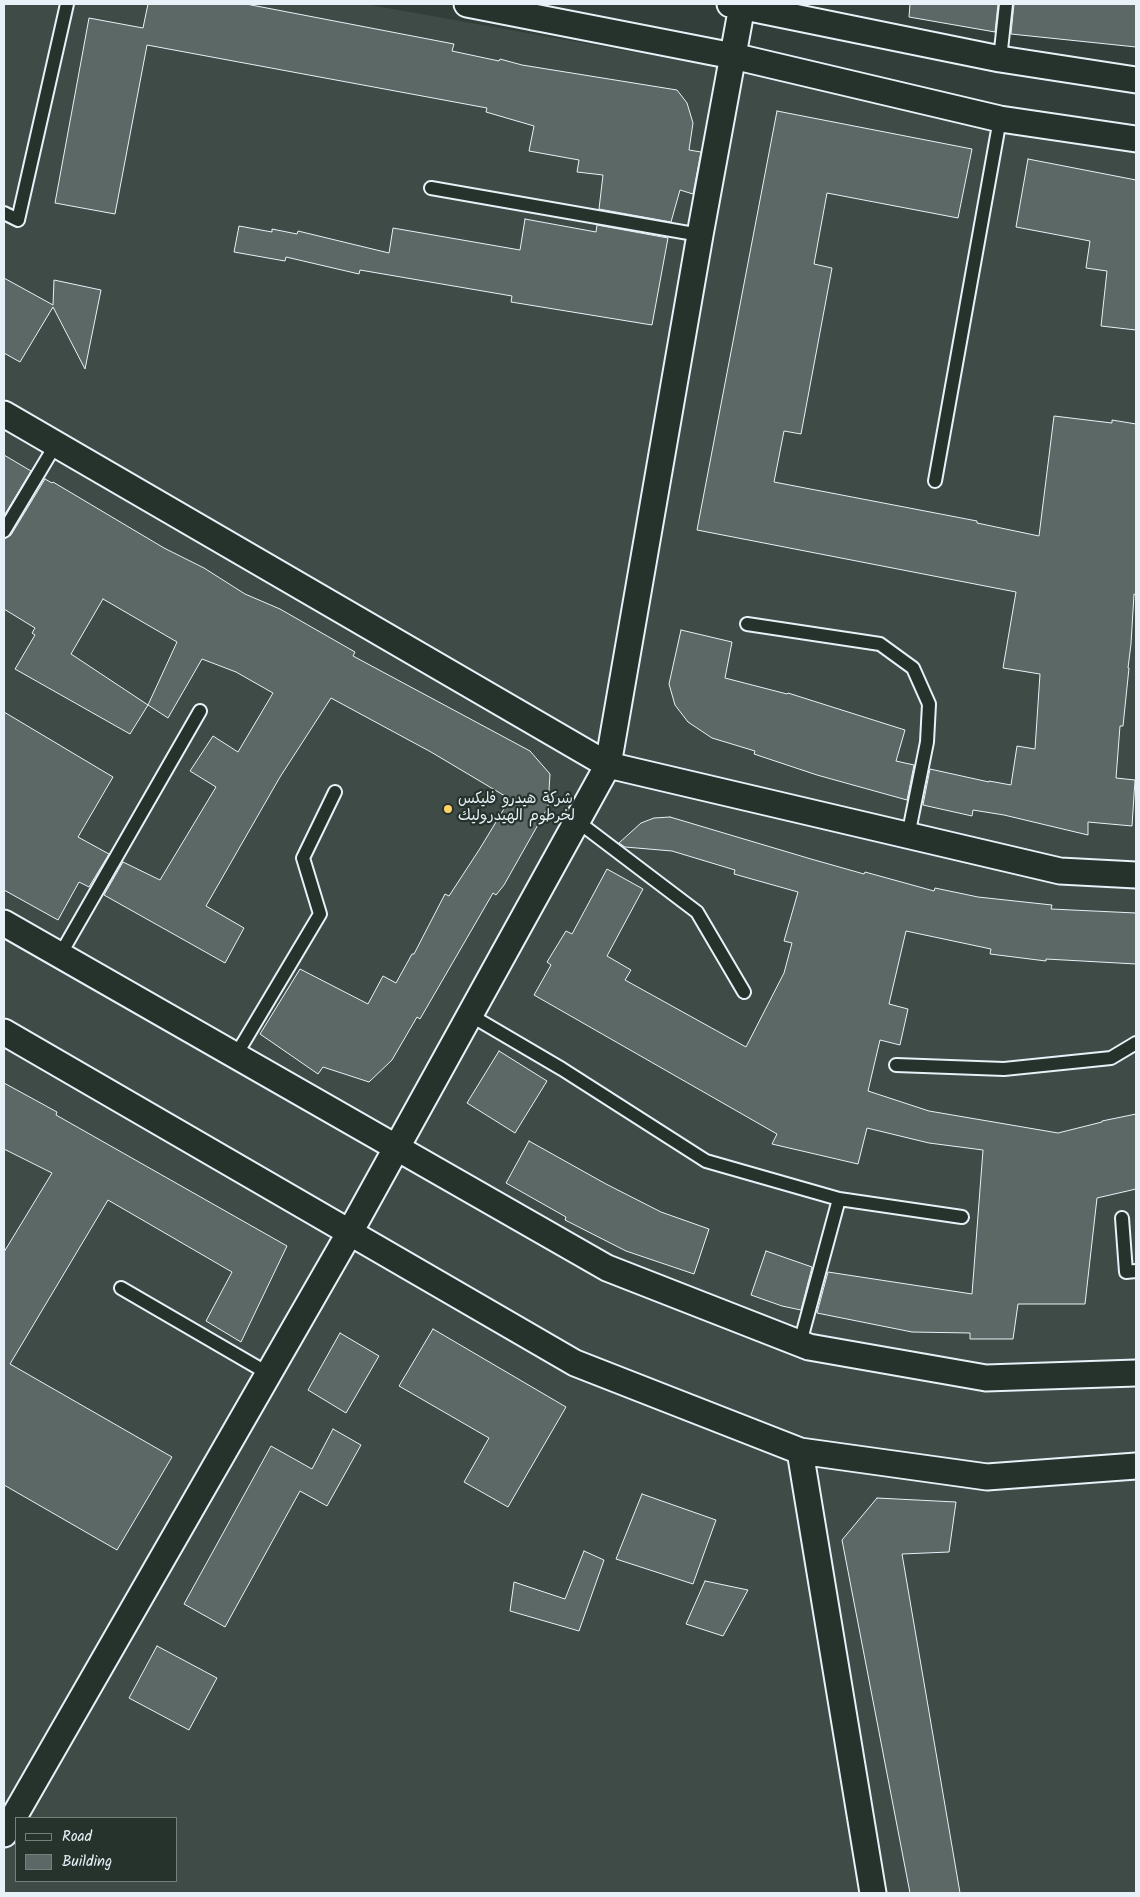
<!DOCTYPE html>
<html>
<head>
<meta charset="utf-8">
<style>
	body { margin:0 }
	#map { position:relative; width:1140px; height:1897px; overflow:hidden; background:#323e39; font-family:Kalam,sans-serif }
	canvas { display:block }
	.frame { position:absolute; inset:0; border:5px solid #e8f1f8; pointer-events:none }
	.legend { position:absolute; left:15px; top:1817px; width:162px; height:65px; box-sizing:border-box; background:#26332d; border:1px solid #747f7e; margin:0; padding:6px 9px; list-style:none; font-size:15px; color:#e8f1f8 }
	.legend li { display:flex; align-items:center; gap:10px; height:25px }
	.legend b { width:25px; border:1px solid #747f7e }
</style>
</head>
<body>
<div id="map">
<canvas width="1140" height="1897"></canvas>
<div class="frame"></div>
<ul class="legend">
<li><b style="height:6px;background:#26332d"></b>Road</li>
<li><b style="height:14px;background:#5c6865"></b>Building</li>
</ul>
</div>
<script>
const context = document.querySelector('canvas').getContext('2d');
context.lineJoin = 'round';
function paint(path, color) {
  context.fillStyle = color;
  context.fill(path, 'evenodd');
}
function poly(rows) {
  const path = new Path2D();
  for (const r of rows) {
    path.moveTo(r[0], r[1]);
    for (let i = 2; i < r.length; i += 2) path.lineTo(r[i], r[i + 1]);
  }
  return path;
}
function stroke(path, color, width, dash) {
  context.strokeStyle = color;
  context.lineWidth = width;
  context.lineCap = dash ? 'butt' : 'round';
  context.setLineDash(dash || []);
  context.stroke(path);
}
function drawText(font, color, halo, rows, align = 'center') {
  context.font = font + ' Kalam,"Playpen Sans Arabic",sans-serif';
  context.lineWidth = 4.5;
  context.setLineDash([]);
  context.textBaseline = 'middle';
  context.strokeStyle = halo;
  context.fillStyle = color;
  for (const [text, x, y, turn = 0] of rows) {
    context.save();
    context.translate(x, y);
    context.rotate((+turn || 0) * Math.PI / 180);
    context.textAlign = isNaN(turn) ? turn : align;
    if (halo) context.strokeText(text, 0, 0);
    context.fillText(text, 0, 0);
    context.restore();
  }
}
paint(poly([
	[4,4,365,4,1136,142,1136,1893,4,1893],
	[16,1818,176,1818,176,1881,16,1881]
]), '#3f4b46');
const building = poly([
	[148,4,246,4,454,44,452,51,499,61,500,59,522,65,677,90,687,103,693,123,689,150,701,152,693,194,680,190,671,222,599,209,603,175,577,172,579,160,529,151,534,126,486,112,487,108,147,45,115,214,55,203,89,18,143,28,148,4],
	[910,4,998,4,995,32,909,17,910,4],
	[1014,4,1136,4,1136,47,1011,34,1014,4],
	[777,111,972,149,958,218,827,193,814,264,832,268,801,434,784,431,774,482,977,521,977,523,1039,536,1054,416,1112,423,1112,420,1136,424,1136,595,1134,594,1131,644,1128,668,1129,668,1123,726,1120,726,1116,778,1135,780,1132,826,1088,822,1088,835,1004,815,973,810,972,816,923,805,930,769,989,782,989,781,1011,785,1017,746,1035,749,1040,674,1003,668,1016,592,697,530,777,111],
	[1028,159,1136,180,1136,330,1101,326,1107,271,1086,268,1090,241,1016,227,1028,159],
	[525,219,596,232,597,225,668,238,652,325,511,302,512,296,360,270,359,274,286,257,285,261,234,252,239,226,272,232,272,229,297,234,298,231,389,253,393,228,520,250,525,219],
	[4,278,53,305,54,280,101,290,85,369,53,307,20,362,4,353,4,278],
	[4,455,31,471,4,516,4,455],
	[45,479,52,483,53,482,164,548,204,568,245,594,280,609,355,652,353,656,530,751,550,774,548,807,504,885,496,895,493,893,420,1019,417,1017,392,1060,369,1082,323,1067,318,1074,260,1034,300,969,368,1004,383,976,396,983,412,954,414,954,445,894,449,896,479,850,510,799,431,752,331,698,280,777,206,906,244,928,225,963,104,895,123,862,160,880,216,787,190,771,213,736,238,752,273,693,236,672,202,659,168,718,148,705,130,734,15,669,35,635,32,633,35,628,4,609,4,539,11,535,45,479],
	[103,599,177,642,148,705,71,654,103,599],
	[681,630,732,642,725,678,787,694,788,693,905,730,896,761,914,765,907,800,817,775,754,754,755,751,712,738,688,722,675,705,669,684,681,630],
	[4,712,113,777,78,837,109,854,89,887,79,882,58,920,4,890,4,712],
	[670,817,811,859,864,874,865,872,934,891,935,888,978,897,1052,905,1051,909,1136,913,1136,964,1046,959,1046,961,990,954,991,949,906,931,889,1004,908,1009,900,1045,880,1040,868,1091,929,1111,1058,1133,1102,1122,1102,1121,1136,1114,1136,1189,1097,1198,1085,1304,1018,1304,1013,1339,970,1339,970,1333,912,1332,817,1313,828,1272,972,1294,983,1150,929,1143,867,1128,858,1164,772,1144,777,1134,534,995,551,965,547,962,566,931,572,934,607,869,643,889,607,956,631,970,625,980,746,1047,784,973,792,943,784,941,798,892,734,874,735,870,672,851,625,847,619,843,641,823,654,818,670,817],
	[499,1051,547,1081,515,1133,467,1103,499,1051],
	[4,1083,57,1112,56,1115,287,1246,241,1342,206,1321,232,1272,108,1200,10,1364,172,1457,117,1550,4,1485,4,1252,52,1173,4,1149,4,1083],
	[529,1141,606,1184,661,1212,709,1229,694,1274,626,1251,565,1220,566,1217,506,1183,529,1141],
	[766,1251,812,1267,801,1310,782,1306,751,1295,766,1251],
	[433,1329,566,1407,508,1507,464,1482,489,1438,399,1386,433,1329],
	[340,1333,379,1356,346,1413,308,1390,340,1333],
	[333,1429,361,1445,327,1506,300,1491,225,1627,184,1604,271,1446,312,1469,333,1429],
	[642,1494,716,1520,693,1584,616,1559,642,1494],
	[877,1498,956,1502,949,1552,902,1554,960,1893,910,1893,842,1540,877,1498],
	[584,1551,604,1560,579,1631,510,1611,514,1582,565,1599,584,1551],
	[705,1581,748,1590,723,1636,686,1624,705,1581],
	[157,1646,217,1678,189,1730,129,1698,157,1646]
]);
paint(building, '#5c6865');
stroke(building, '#e8f1f8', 1);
const lane = poly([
	[1000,59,1006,4],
	[431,188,700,235],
	[4,213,18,220,67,4],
	[935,481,1000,119],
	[4,531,56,444],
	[747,624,880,644,913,668,929,704,927,742,908,836],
	[577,821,697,912,744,992],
	[60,955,200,711],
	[470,1015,562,1069,706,1161,839,1199,962,1217],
	[236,1055,320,914,303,858,335,792],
	[896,1065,1004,1069,1111,1058,1136,1043],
	[1122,1218,1126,1272,1136,1271],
	[121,1288,269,1374],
	[800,1343,839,1199]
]);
const street = poly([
	[467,4,733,56,1000,119,1136,139],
	[730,4,1000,59,1136,80],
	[4,414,608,765,1060,871,1136,875],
	[4,923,607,1268,809,1347,986,1378,1136,1373],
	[4,1032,575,1363,800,1451,987,1477,1136,1466],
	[800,1451,873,1893],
	[4,1834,350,1232,608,765,700,235,742,6]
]);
stroke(lane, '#e8f1f8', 16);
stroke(street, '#e8f1f8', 29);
stroke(lane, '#26332d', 12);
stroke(street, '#26332d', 25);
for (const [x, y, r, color] of [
	[448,809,5,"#ffd166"]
]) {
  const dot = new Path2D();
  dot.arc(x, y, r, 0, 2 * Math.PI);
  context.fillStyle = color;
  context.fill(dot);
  stroke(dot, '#26332d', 2);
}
drawText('15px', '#e8f1f8', '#26332d', [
	["شركة هيدرو فليكس",458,800],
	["لخرطوم الهيدروليك",458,817]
], 'left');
</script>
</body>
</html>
